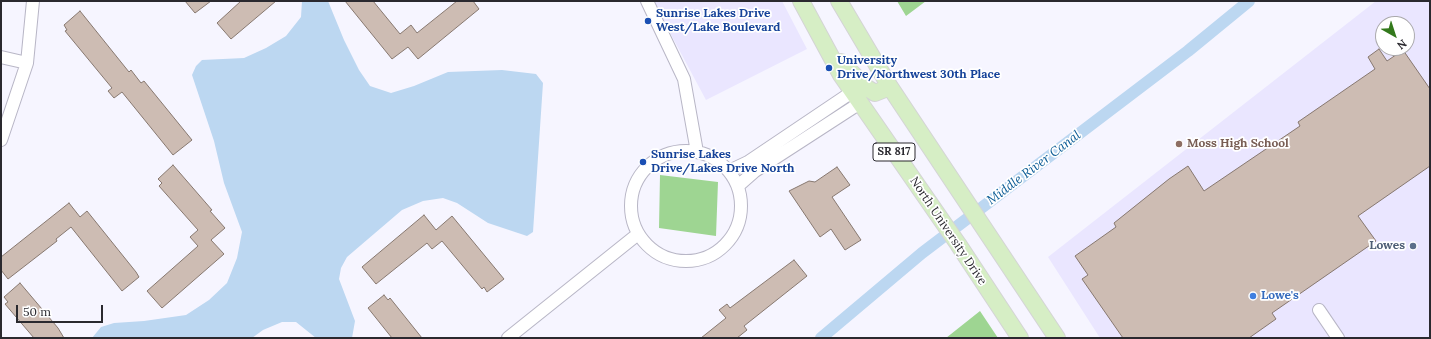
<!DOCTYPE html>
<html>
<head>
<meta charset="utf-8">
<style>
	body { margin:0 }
	#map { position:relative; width:1431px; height:339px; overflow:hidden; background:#f6f5ff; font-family:Lora,serif }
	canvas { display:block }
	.frame { position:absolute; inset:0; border:2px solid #2a292f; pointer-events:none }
	.north { position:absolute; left:1375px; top:16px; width:40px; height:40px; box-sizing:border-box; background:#fff; border:1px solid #aaa9ac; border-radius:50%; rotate:141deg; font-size:11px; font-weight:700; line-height:16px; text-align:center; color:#2a292f }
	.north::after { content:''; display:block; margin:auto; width:14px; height:18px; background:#33791c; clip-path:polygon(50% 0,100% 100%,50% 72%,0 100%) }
	.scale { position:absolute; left:16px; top:305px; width:87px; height:18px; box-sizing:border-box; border:2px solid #2a292f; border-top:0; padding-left:5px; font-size:12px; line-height:14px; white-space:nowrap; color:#2a292f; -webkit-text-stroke:3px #fff; paint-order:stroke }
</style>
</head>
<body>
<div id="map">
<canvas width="1431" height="339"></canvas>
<div class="frame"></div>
<div class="north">N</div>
<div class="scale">50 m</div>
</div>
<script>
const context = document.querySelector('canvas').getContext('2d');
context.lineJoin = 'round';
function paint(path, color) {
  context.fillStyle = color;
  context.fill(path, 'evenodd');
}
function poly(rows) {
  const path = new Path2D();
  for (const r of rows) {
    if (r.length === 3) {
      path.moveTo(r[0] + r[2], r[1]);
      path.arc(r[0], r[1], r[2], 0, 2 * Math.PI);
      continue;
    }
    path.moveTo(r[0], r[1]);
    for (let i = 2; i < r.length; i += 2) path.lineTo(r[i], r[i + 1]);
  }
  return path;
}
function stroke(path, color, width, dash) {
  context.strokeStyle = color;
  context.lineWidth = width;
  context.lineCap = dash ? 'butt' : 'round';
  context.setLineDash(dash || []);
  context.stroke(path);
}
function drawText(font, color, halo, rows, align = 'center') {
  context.font = font + ' Lora,serif';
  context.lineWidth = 3.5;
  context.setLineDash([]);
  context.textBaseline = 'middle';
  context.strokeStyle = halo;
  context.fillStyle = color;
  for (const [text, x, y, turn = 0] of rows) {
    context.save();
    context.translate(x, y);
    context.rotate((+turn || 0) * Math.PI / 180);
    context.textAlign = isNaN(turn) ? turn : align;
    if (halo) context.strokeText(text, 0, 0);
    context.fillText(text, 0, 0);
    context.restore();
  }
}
paint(poly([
	[653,1,782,1,807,49,706,100],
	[1376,1,1430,1,1430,338,1100,338,1048,257],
	[1383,24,1407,24,1407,48,1383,48]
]), '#eae6ff');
paint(poly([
	[897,1,926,1,906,16],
	[660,175,718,182,716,236,659,228],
	[980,311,998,338,946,338]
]), '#9ed592');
paint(poly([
	[302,1,328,1,344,40,359,70,370,86,391,93,414,86,448,72,502,70,536,74,543,83,533,232,527,236,488,223,457,203,443,198,423,201,402,210,347,257,341,268,339,279,355,321,352,338,316,338,296,322,282,322,263,330,252,338,92,338,101,327,114,323,144,321,186,315,209,300,227,283,237,258,242,232,224,183,214,141,192,75,196,66,202,60,244,58,266,48,286,36,301,17]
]), '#bcd7f1');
stroke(poly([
	[821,338,922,253,1188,51,1249,1]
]), '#bcd7f1', 12);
const building = poly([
	[185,1,211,1,195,13,185,1],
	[241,1,276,1,231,39,217,23,241,1],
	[345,1,373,1,400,34,411,25,417,33,457,1,473,1,479,9,418,59,408,47,392,59,345,1],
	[80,11,129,72,131,70,141,83,144,81,192,140,173,155,122,92,114,98,108,91,112,88,65,31,67,30,64,25,80,11],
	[1379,49,1387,61,1403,50,1430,89,1430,166,1358,216,1376,241,1272,313,1276,319,1249,338,1123,338,1082,279,1088,275,1075,256,1116,227,1114,223,1169,179,1188,166,1204,191,1300,126,1298,122,1375,69,1368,57,1379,49],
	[173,165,212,210,210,211,225,228,211,240,224,254,162,308,147,291,198,246,190,237,198,230,159,186,162,183,158,179,173,165],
	[837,167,850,185,832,197,861,240,845,250,831,229,820,237,789,191,809,181,815,182,837,167],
	[69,203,80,217,87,211,136,272,139,277,122,291,71,227,56,239,57,241,8,279,1,270,1,257,69,203],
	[424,215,436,230,452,216,504,279,487,292,484,287,482,289,442,241,432,249,427,243,376,284,362,267,424,215],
	[794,260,807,276,744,326,747,330,737,338,701,338,726,318,719,310,727,304,730,308,794,260],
	[20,283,58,328,64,338,34,338,5,304,8,302,4,297,20,283],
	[384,295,388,300,390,298,422,338,392,338,368,308,384,295]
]);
paint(building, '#cdbcb3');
stroke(building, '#877870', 1);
const minor = poly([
	[647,1,684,79,697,152],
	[1,57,27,63],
	[1,140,27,63,33,1],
	[686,206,55],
	[729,171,748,162,852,92],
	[738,186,755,171,860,103],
	[1319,310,1338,338],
	[508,338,638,234]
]);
const major = poly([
	[801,1,841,75,958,244,1020,338],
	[839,1,890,87,1057,338],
	[841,62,867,88,875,93,890,87]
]);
stroke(minor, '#b8b6c6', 14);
stroke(major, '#d4d4d5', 18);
stroke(minor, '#fff', 12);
stroke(major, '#d6eec5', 16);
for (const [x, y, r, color] of [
	[648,21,4,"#1a4fb4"],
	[829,68,4,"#1a4fb4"],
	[1179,144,4,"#8d6e63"],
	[643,162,4,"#1a4fb4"],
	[1413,246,4,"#5c6f8a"],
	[1253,296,4,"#3f7fe0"]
]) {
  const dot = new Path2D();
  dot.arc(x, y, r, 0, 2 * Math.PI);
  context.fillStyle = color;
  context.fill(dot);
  stroke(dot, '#fff', 1.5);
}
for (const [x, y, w] of [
	[894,152,42]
]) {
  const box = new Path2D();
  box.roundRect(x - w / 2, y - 9, w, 18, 3);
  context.fillStyle = '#fff';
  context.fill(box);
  stroke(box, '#2a292f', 1);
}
drawText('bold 11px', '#2a292f', null, [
	["SR 817",894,152]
]);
drawText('bold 12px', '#164399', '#fff', [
	["Sunrise Lakes Drive",656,14],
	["West/Lake Boulevard",656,28],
	["University",837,61],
	["Drive/Northwest 30th Place",837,75],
	["Sunrise Lakes",651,155],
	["Drive/Lakes Drive North",651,169]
], 'left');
drawText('bold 12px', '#785e54', '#fff', [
	["Moss High School",1187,144]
], 'left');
drawText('12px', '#2a292f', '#fff', [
	["North University Drive",948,231,56]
]);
drawText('bold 12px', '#4e5e75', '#fff', [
	["Lowes",1405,246]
], 'right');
drawText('bold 12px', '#366cbe', '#fff', [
	["Lowe's",1261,296]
], 'left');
drawText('italic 13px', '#0a5b95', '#fff', [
	["Middle River Canal",1034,168,-37]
]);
</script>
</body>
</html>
